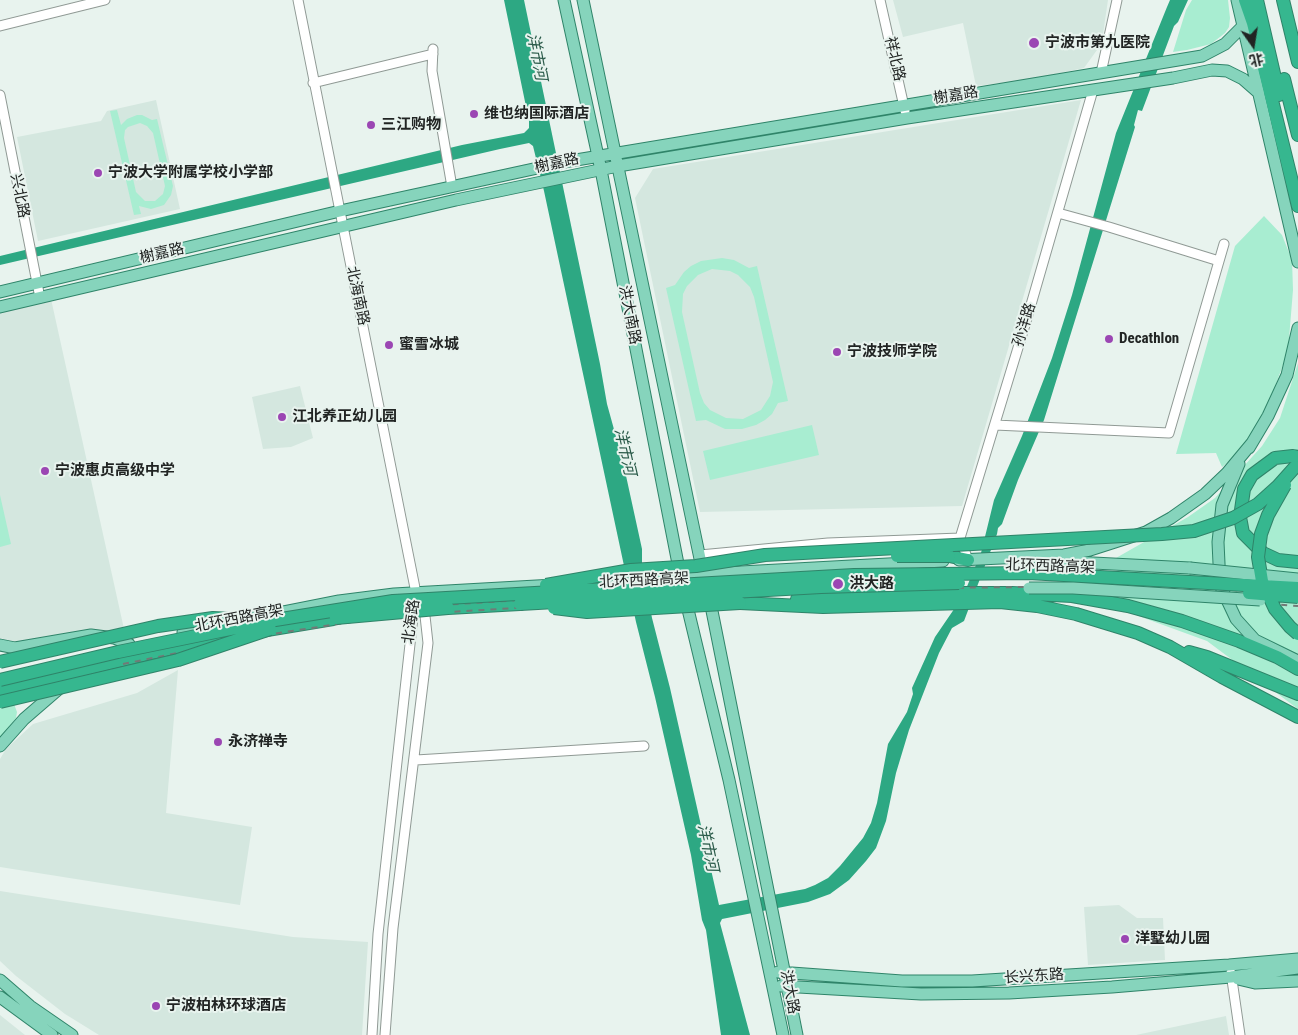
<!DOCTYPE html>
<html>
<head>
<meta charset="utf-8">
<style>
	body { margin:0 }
	#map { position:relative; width:1298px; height:1035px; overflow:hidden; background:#e8f3ee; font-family:"Roboto Condensed","Noto Sans SC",sans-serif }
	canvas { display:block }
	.north { position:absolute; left:1228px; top:20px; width:50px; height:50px; -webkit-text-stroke:4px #e8f3ee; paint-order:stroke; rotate:167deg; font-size:14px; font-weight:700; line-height:20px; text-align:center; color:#212423 }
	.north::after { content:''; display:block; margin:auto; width:18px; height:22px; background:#212423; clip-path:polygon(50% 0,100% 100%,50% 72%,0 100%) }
</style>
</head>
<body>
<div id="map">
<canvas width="1298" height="1035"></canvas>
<div class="north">北</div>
</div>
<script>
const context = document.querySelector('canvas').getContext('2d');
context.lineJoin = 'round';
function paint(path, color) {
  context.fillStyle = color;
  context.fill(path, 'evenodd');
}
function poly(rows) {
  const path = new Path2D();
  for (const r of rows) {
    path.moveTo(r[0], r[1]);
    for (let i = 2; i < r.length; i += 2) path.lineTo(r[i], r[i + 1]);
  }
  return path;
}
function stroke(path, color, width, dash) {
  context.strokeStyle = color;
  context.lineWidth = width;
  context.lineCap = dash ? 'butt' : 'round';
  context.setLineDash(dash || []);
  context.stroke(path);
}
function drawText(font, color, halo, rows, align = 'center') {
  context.font = font + ' "Roboto Condensed","Noto Sans SC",sans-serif';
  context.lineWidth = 4;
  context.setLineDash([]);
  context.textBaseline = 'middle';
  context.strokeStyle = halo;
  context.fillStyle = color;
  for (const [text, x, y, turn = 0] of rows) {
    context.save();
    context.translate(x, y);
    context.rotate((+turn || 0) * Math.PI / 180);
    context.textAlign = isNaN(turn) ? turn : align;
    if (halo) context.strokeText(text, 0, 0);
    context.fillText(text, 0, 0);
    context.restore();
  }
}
paint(poly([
	[893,0,1108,0,1103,34,1097,50,1084,68,1027,80,976,86,963,23,903,37],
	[156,100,180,209,38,241,17,137,101,121,107,111],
	[1081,100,962,506,700,512,635,198,653,169],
	[51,299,124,629,15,642,0,638,0,313],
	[300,386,313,438,291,447,263,449,252,397],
	[178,670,166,813,252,827,240,905,0,867,0,759,6,749,33,724,137,693],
	[0,891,293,937,368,942,362,1035,99,1035,65,1014,16,976,0,961],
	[1119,905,1137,918,1163,918,1165,960,1088,965,1084,907],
	[0,1015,25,1035,0,1035],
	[1226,1016,1229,1035,1136,1035]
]), '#d4e7df');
paint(poly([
	[1192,0,1228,0,1230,18,1229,27,1225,33,1211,44,1187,50,1173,52,1186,10],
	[117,110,121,125,127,119,137,115,142,115,152,120,157,119,173,186,171,195,164,205,151,209,139,206,141,214,134,215,110,111],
	[140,123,147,126,153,133,165,186,163,194,155,201,145,201,136,192,124,138,125,130,128,127],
	[1264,216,1282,235,1292,260,1293,290,1288,351,1272,395,1253,432,1240,452,1222,467,1216,453,1176,454,1235,246],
	[722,258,734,260,749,268,757,266,788,401,778,403,772,414,765,420,756,425,742,429,725,429,706,420,696,421,666,288,675,285,684,272,691,266,701,261],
	[712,269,730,271,738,275,750,287,754,297,773,382,770,396,761,410,743,419,726,418,710,410,704,403,700,393,682,312,683,294,687,286,698,275],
	[1298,363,1298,709,1207,641,1122,610,1116,558,1188,517,1215,498,1262,446,1280,418],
	[812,425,819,455,710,480,703,451],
	[0,495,11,544,0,547],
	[14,704,17,712,16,718,0,739,0,708]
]), '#a8edd1');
paint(poly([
	[504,0,524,0,600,364,607,404,623,462,642,549,642,566,652,618,670,688,719,905,805,889,815,885,828,878,840,866,863,838,871,823,877,803,888,744,907,712,913,694,912,688,935,637,963,596,981,553,994,500,1022,436,1052,358,1072,295,1116,133,1167,7,1170,0,1188,0,1178,22,1174,26,1142,111,1138,110,1134,125,1135,127,1044,420,1018,480,1002,524,998,528,997,534,964,621,952,628,939,653,909,730,896,773,886,821,876,848,866,861,849,880,830,894,808,902,722,919,720,923,750,1035,721,1035,706,930,702,920,691,855,655,697,636,622,544,191,533,146,529,143,500,149,0,265,0,256,462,145,524,133,529,128,529,121]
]), '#2da883');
const minor = poly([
	[298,0,416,593,425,616,428,643,393,928,385,1035],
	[880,0,905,111],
	[0,26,105,0],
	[433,49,432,71,452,187],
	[1101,73,1117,0],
	[313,83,433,54],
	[0,95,40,298],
	[1058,213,1109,227,1219,261],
	[995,425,1169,433,1224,244],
	[700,555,828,543,960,538],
	[968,560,960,538,1028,315,1093,90],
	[416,760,644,746],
	[1231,973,1240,1035],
	[372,1035,378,934,414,608]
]);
const major = poly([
	[564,0,601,170,680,574],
	[583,0,703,573],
	[1237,0,1298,262],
	[0,292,340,211,570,161,1202,56,1225,44,1243,26],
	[0,307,456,200,618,166,907,118,1173,78,1212,70,1227,71,1243,79,1259,93],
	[1249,448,1268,416,1287,375,1298,328],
	[1239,464,1222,505,1218,542,1220,585,1236,619,1255,640,1298,661],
	[959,560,1064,555,1090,550,1146,532,1171,518,1205,494,1227,473,1252,443],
	[1055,561,1190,568],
	[582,583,741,572,943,561],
	[709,596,797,1035],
	[685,597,729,780,783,1035],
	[183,632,339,601,394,594,554,585],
	[0,645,15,648,91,635,114,638,129,644],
	[0,746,24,719,61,687],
	[778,972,902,981,972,981,1229,965,1298,959],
	[1238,979,1255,983,1298,981],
	[0,980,30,1006,72,1035],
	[781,986,921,994,1009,993,1112,987,1231,977,1298,968],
	[0,997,52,1035]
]);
const highway = poly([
	[1245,0,1253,23,1298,206],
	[1257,0,1279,95],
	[1283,0,1298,62],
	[1284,79,1298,135],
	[1298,457,1293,456,1275,458,1252,475,1244,489,1240,517,1243,533,1263,553,1278,560,1298,562],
	[949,556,968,560],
	[797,599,949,593,1012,593,1072,596,1128,606,1182,621,1239,641,1277,657,1298,669],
	[740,603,823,607,1000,602,1037,606,1076,614,1138,633,1170,647,1222,677,1298,717],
	[448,608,520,604],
	[261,631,333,619],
	[1189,652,1207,657,1298,694],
	[0,690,152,653,241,634]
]);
stroke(minor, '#909a95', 11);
stroke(major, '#2f8469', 13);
stroke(highway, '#2f8469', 14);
stroke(minor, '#fff', 9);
stroke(major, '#86d4bc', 11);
stroke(highway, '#36b78f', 12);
stroke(poly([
	[121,656,269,625,395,608,838,580,1028,578,1298,594],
	[123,664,272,634,398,615,838,589,1028,587,1298,606]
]), '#727976', 2, [6, 6]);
const majorBridge = poly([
	[1190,568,1298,579],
	[1029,588,1073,588,1260,600]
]);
const highwayBridge = poly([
	[1285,485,1268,515,1261,534,1258,557,1262,581,1275,609,1290,627,1298,634],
	[897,556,949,556],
	[546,585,631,570,696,566,765,555,1162,534,1194,531,1233,518,1258,504,1278,486,1295,467],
	[1249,593,1298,597],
	[520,604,821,587,959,583],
	[554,608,587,612,740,603],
	[336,618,448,608],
	[0,662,158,626,213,618,251,620],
	[0,680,118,652,269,621,393,601,854,575,1028,573,1298,588],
	[0,702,178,660,270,629]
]);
stroke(majorBridge, '#2f8469', 13, []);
stroke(highwayBridge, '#2f8469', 14, []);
stroke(majorBridge, '#86d4bc', 11);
stroke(highwayBridge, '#36b78f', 12);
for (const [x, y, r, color] of [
	[1034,43,6,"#9b46b3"],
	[474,114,5,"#9b46b3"],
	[371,125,5,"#9b46b3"],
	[98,173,5,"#9b46b3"],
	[1109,339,5,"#9b46b3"],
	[389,345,5,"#9b46b3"],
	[837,352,5,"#9b46b3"],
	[282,417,5,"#9b46b3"],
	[45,471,5,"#9b46b3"],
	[838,584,6,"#9b46b3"],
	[218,742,5,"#9b46b3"],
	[1125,939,5,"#9b46b3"],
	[156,1006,5,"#9b46b3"]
]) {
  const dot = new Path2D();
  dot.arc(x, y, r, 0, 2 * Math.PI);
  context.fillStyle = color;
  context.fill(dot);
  stroke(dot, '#e8f3ee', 2);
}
drawText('bold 15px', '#212423', '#e8f3ee', [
	["宁波市第九医院",1045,43],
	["维也纳国际酒店",484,114],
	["三江购物",381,125],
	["宁波大学附属学校小学部",108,173],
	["Decathlon",1119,339],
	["蜜雪冰城",399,345],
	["宁波技师学院",847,352],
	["江北养正幼儿园",292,417],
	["宁波惠贞高级中学",55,471],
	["洪大路",849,584],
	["永济禅寺",228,742],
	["洋墅幼儿园",1135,939],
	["宁波柏林环球酒店",166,1006]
], 'left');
drawText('15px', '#212423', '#e8f3ee', [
	["祥北路",894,59,77],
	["榭嘉路",956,96,-9],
	["榭嘉路",557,164,-12],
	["兴北路",19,196,79],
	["榭嘉路",162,254,-13],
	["北海南路",357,296,78],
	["洪大南路",629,315,79],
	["孙洋路",1025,325,-73],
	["北环西路高架",1050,567,2],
	["北环西路高架",644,581,-3],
	["北环西路高架",239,619,-11],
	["北海路",412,622,-82],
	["长兴东路",1034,977,-4],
	["洪大路",789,992,79]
]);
drawText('italic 16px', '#2a5a49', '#e8f3ee', [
	["洋市河",536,57,79],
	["洋市河",624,452,77],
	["洋市河",707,848,78]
]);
</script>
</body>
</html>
